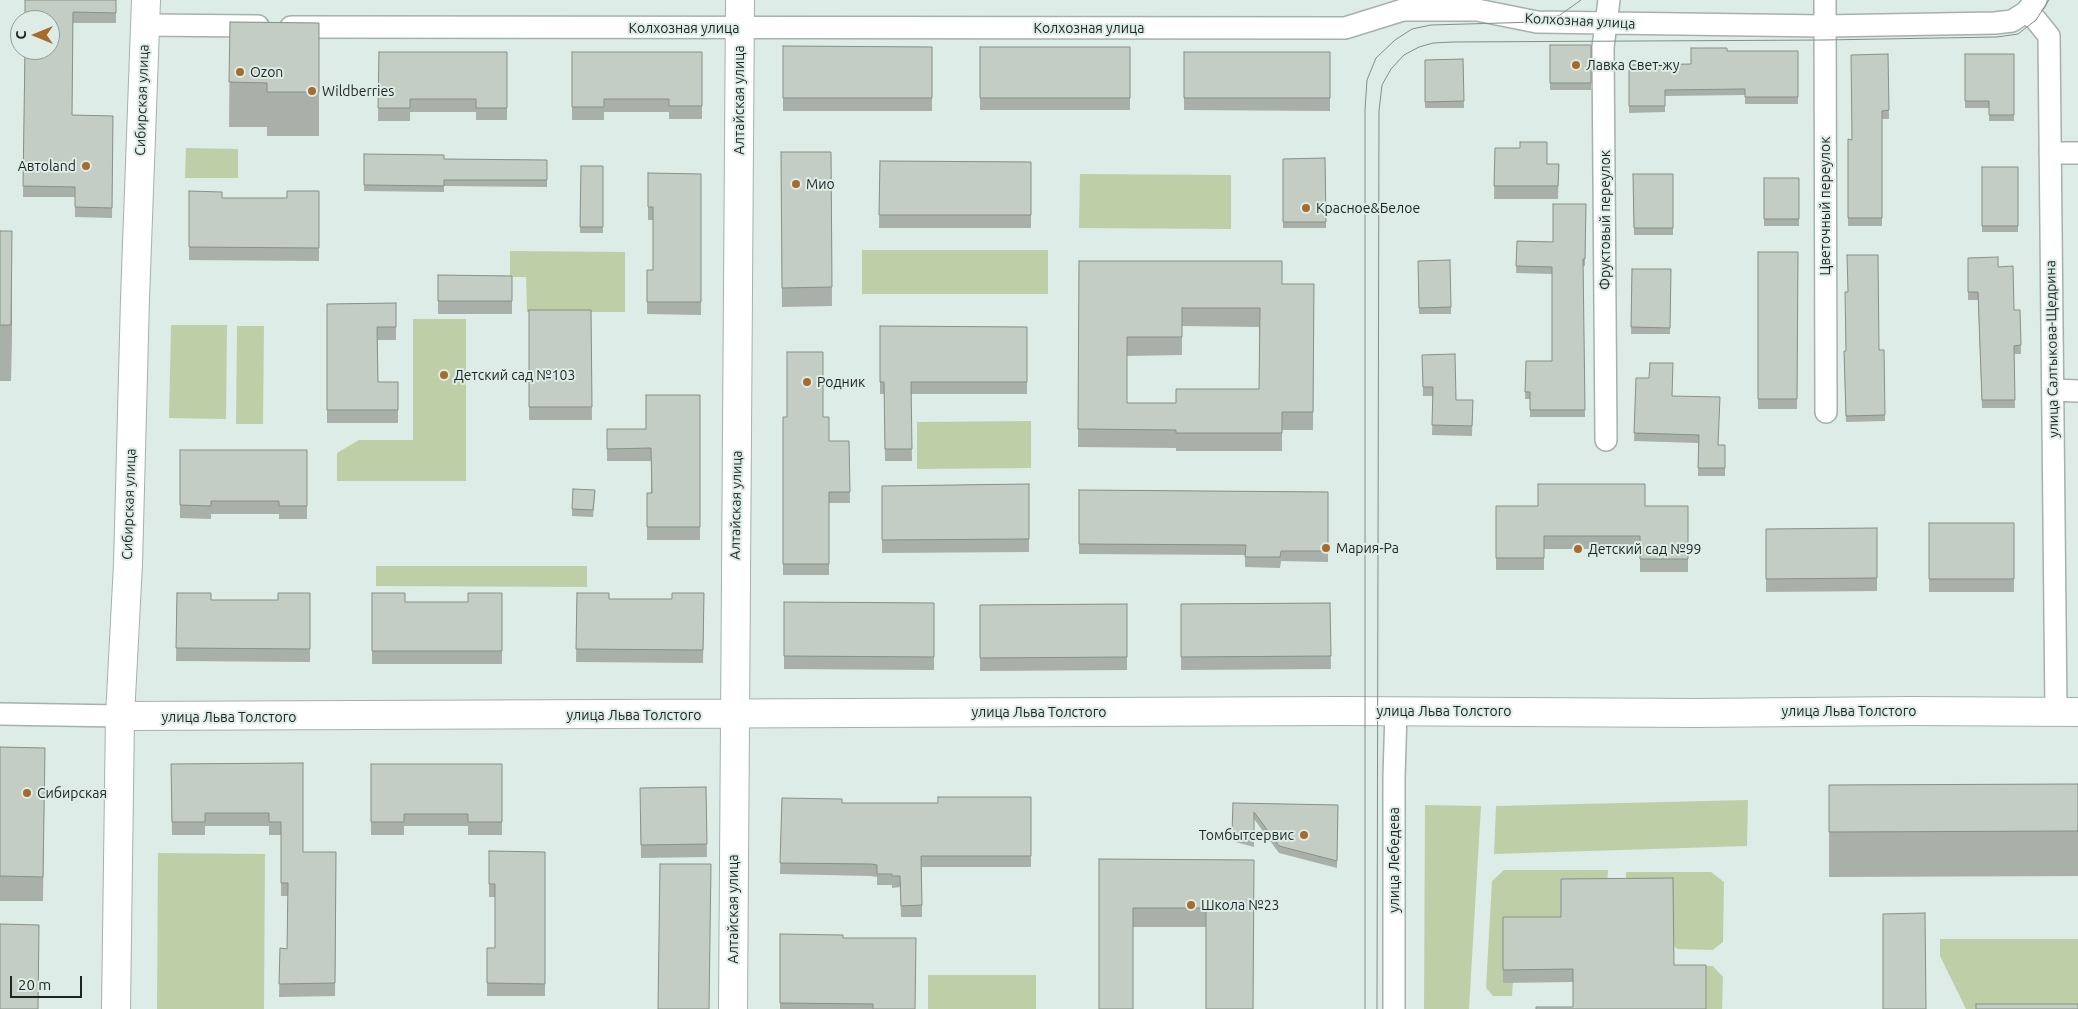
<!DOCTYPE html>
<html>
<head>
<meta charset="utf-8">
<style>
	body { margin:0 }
	#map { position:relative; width:2078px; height:1009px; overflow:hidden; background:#ddece6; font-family:Ubuntu,sans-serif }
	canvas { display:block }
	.north { position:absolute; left:10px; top:10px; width:50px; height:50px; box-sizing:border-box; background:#ddece6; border:1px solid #919c98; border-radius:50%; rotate:270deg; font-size:14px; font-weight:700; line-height:20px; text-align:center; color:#1e2422 }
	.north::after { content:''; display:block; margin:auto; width:18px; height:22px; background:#a76b2d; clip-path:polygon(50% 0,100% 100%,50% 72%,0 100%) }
	.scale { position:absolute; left:10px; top:976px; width:72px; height:22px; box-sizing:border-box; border:2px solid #1e2422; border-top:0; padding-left:6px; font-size:15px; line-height:18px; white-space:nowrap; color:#1e2422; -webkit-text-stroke:4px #ddece6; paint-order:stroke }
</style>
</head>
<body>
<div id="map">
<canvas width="2078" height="1009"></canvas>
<div class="north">С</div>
<div class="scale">20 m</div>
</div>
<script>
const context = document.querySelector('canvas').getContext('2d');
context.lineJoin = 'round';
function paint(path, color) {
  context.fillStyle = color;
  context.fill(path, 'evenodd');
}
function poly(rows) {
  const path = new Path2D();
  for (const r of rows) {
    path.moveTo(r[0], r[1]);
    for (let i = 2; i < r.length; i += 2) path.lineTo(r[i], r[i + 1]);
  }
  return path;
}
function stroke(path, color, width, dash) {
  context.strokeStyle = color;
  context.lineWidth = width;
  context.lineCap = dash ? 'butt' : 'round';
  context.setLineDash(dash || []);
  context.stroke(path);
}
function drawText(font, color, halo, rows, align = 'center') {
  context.font = font + ' Ubuntu,sans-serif';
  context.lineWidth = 4;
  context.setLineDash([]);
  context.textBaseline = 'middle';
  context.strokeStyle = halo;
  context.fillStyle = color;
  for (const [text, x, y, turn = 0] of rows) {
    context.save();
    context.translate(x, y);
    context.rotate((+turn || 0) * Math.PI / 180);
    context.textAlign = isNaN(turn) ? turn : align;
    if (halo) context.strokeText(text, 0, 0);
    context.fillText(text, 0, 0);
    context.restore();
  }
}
paint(poly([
	[186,148,238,149,238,178,185,178],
	[1080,174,1231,175,1231,229,1079,228],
	[862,250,1048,250,1048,294,862,294],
	[510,251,625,252,625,312,527,312,526,277,510,277],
	[413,319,466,319,466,481,337,481,337,453,359,440,413,440],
	[171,325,227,325,226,419,169,418],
	[237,326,264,326,263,424,236,424],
	[1031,421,1031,468,917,469,917,422],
	[376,566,587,566,587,587,376,586],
	[1748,800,1747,846,1494,854,1496,806],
	[1425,805,1481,806,1469,1009,1424,1009],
	[158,853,265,854,264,1009,157,1009],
	[1504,870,1608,870,1607,891,1561,930,1513,982,1512,996,1493,996,1486,988,1492,881],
	[1626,872,1711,872,1724,882,1723,942,1713,950,1677,949,1626,891],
	[1940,939,2078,939,2078,1009,1966,1009,1940,956],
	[1662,966,1713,966,1723,977,1722,1009,1706,1009,1706,978],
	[928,975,1036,975,1036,1009,928,1009]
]), '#becfa8');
const street = poly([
	[1825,0,1826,412],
	[2036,0,2026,12,2036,20,2049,36,2056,712],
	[145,25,258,26],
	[291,27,1345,28,1403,10,1477,10,1537,22,1825,26,1995,23,2012,21,2026,12],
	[2050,153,2078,153],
	[2053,390,2078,391],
	[1606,440,1603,47,1609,0],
	[0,714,120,716],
	[1394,1009,1394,777,1396,711]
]);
const secondary = poly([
	[120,716,1342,711,1696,713,1910,711,2078,712],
	[116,1009,120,716,128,564,135,299,146,0],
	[733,1009,740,0]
]);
stroke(street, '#a3b2ac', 24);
stroke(secondary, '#a3b2ac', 30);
stroke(street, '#fff', 21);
stroke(secondary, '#fff', 28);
stroke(poly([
	[1365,1009,1365,109,1367,80,1376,58,1395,40,1412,29,1431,25,1537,22,1560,15,1581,0],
	[1377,1009,1379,111,1382,85,1391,69,1404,55,1419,47,1433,43,1453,42,1824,40,1997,37,2018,34,2036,20,2049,0]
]), '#838e8a', 1);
paint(poly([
	[116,0,116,23,73,23,72,115,113,116,112,218,75,217,75,197,23,197,25,20],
	[230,22,319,23,319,136,267,136,267,127,229,127],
	[1550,45,1591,45,1591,90,1550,90],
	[783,46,932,47,932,111,783,111],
	[980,47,1130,47,1130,110,980,110],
	[1727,51,1798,51,1798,104,1745,104,1745,95,1665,96,1665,112,1629,113,1629,65,1691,64],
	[379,52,507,52,507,120,476,120,476,112,410,112,410,121,378,121],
	[572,52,702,52,702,119,669,119,669,112,604,112,604,120,572,120],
	[1184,52,1330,52,1330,111,1184,110],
	[1888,54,1889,119,1882,119,1882,226,1848,226,1848,139,1852,140],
	[1965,54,2014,54,2014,121,1989,121,1989,108,1965,108],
	[1463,59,1464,108,1425,108,1425,60],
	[1495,148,1547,164,1559,164,1558,199,1494,199],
	[781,152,831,152,832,306,782,307],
	[364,154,444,159,547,160,547,187,444,186,444,192,364,191],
	[1325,158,1326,228,1283,228,1283,159],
	[880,161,1031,162,1031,228,879,228],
	[581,166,603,166,603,233,580,233],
	[1982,167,2018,167,2018,232,1982,232],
	[648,173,701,174,701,315,647,314,647,270,653,270,653,220,648,220],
	[1633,174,1673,174,1673,235,1634,235],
	[1764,178,1799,178,1799,226,1764,226],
	[189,191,222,198,287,198,319,191,319,261,189,260],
	[1586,204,1585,266,1583,266,1585,417,1530,417,1530,399,1525,399,1526,361,1552,361,1552,274,1516,273,1517,241,1553,242],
	[0,231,12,288,11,381,0,381],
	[1758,252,1798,252,1797,409,1758,409],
	[1968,258,1998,267,2014,310,2020,310,2021,354,2014,354,2015,408,1982,408,1978,300,1968,300],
	[1079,261,1282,284,1314,284,1313,430,1282,430,1282,451,1176,451,1176,448,1078,447],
	[1182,326,1259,327,1259,389,1176,403,1127,403,1127,356,1182,355],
	[1418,261,1451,307,1451,314,1419,314],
	[1632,269,1671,269,1670,334,1631,334],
	[438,275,512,276,512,314,438,314],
	[396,303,396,340,378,340,378,382,398,382,398,423,327,423,327,304],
	[529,310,591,310,592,420,529,420],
	[880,326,1027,327,1027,394,911,394,912,461,885,461,884,394,880,394],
	[1884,350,1885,421,1846,422,1844,357,1846,351],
	[1422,355,1456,400,1473,400,1472,436,1432,435,1433,396,1423,396],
	[1636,378,1672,396,1719,445,1725,445,1725,476,1698,476,1698,443,1634,441],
	[700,395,700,540,647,540,647,493,651,493,651,461,607,461,607,429,646,429],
	[783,417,823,417,829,441,849,441,850,503,829,503,829,575,783,575],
	[180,450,307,450,307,519,279,519,279,514,211,514,211,519,180,518],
	[1029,484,1029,552,882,553,882,486],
	[1079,490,1328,492,1328,562,1281,561,1280,568,1245,567,1245,555,1079,554],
	[595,496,593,517,572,516,572,509],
	[1496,506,1688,506,1688,572,1640,572,1640,549,1544,549,1544,570,1496,570],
	[1929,523,2014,523,2014,592,1929,592],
	[1877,528,1877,591,1766,592,1766,529],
	[177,593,211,600,278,600,310,593,310,662,176,661],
	[372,593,405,602,468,602,502,593,502,664,372,664],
	[577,593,609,599,672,599,704,593,703,663,576,662],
	[784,602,934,603,934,670,784,669],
	[1330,603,1331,669,1181,670,1181,604],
	[1127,604,1127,670,980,671,980,605],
	[0,747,45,748,43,901,0,901],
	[303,763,303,852,336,852,335,996,279,997,280,948,287,949,288,896,281,896,281,835,269,835,269,826,205,826,205,835,172,835,171,764],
	[371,764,502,764,502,835,468,835,468,826,404,826,404,835,371,835],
	[2078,784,2078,876,1829,877,1829,785],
	[706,787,707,857,641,858,640,788],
	[1031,797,1031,867,922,867,922,917,901,917,900,887,892,888,892,885,877,885,877,877,871,876,780,874,782,798,842,803,938,803],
	[1233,803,1338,805,1337,868,1279,853,1254,819,1254,847,1232,841],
	[489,851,545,852,545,996,487,996,487,948,495,948,495,897,489,897],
	[1099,859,1254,860,1206,927,1133,927],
	[1673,878,1573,982,1503,983,1503,917,1561,917],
	[780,934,843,938,915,1009,780,1009]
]), '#a8b0a9');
paint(poly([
	[12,231,12,288,11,381,11,325]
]), '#889089');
const building = poly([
	[25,0,116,0,116,13,73,12,72,115,113,116,112,208,75,207,75,187,23,186,25,50,50,50,50,20,25,20,25,0],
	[230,22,319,23,319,92,267,92,267,83,229,82,230,22],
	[1550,45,1591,45,1591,83,1550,83,1550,45],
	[783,46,932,47,932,98,783,98,783,46],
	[980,47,1130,47,1130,98,980,98,980,47],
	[1691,48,1727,48,1727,51,1798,51,1798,97,1745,97,1745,89,1665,90,1665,106,1629,106,1629,65,1691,64,1691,48],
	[379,52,507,52,507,108,476,108,476,99,410,99,410,108,378,108,379,52],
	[572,52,702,52,702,106,669,106,669,99,604,99,604,107,572,107,572,52],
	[1184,52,1330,52,1330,98,1184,98,1184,52],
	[1888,54,1889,110,1882,111,1882,218,1848,218,1848,139,1852,140,1851,55,1888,54],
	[1965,54,2014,54,2014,115,1989,115,1989,101,1965,101,1965,54],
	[1463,59,1464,101,1425,102,1425,60,1463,59],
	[1520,142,1547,142,1547,164,1559,164,1558,186,1494,186,1495,148,1520,148,1520,142],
	[781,152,831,152,832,287,782,288,781,152],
	[364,154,444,155,444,159,547,160,547,180,444,180,444,186,364,185,364,154],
	[1325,158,1326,222,1283,222,1283,159,1325,158],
	[880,161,1031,162,1031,215,879,215,880,161],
	[581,166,603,166,603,227,580,227,581,166],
	[1982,167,2018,167,2018,226,1982,226,1982,167],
	[648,173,701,174,701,302,647,302,647,270,653,270,653,207,648,207,648,173],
	[1633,174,1673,174,1673,228,1634,228,1633,174],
	[1764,178,1799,178,1799,219,1764,219,1764,178],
	[189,191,222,192,222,198,287,198,287,191,319,191,319,248,189,247,189,191],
	[1553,204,1586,204,1585,259,1583,259,1585,410,1530,410,1530,392,1525,392,1526,361,1552,361,1552,267,1516,266,1517,241,1553,242,1553,204],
	[0,231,12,231,11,325,0,325,0,231],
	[1758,252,1798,252,1797,399,1758,399,1758,252],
	[1847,255,1878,255,1879,350,1884,350,1885,415,1846,416,1844,351,1846,351,1845,292,1848,292,1847,255],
	[1998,257,1998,267,2013,266,2014,310,2020,310,2021,345,2014,346,2015,400,1982,400,1978,292,1968,292,1968,258,1998,257],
	[1450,260,1451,307,1419,308,1418,261,1450,260],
	[1079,261,1282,261,1282,284,1314,284,1313,412,1282,412,1282,433,1176,433,1176,430,1078,429,1079,261],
	[1182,308,1260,308,1259,389,1176,389,1176,403,1127,403,1127,337,1182,337,1182,308],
	[1632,269,1671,269,1670,328,1631,327,1632,269],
	[438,275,512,276,512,301,438,301,438,275],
	[396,303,396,327,377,327,378,382,398,382,398,410,327,410,327,304,396,303],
	[529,310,591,310,592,407,529,407,529,310],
	[880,326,1027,327,1027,382,911,382,912,449,885,449,884,382,880,382,880,326],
	[787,352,823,352,823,417,829,417,829,441,849,441,850,492,829,492,829,564,783,564,783,417,787,417,787,352],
	[1455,354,1456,400,1473,400,1472,426,1432,425,1433,387,1423,387,1422,355,1455,354],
	[1650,363,1673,363,1672,396,1720,397,1718,445,1725,445,1725,468,1698,468,1699,435,1634,433,1636,378,1649,378,1650,363],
	[646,395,700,395,700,527,647,527,647,493,652,493,651,448,607,449,607,429,646,429,646,395],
	[180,450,307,450,307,506,279,506,279,501,211,501,211,506,180,505,180,450],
	[1029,484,1029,539,882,540,882,486,1029,484],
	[1538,484,1645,484,1645,506,1688,506,1688,559,1640,559,1640,536,1544,536,1544,558,1496,558,1496,506,1538,506,1538,484],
	[573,489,595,490,593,510,572,509,573,489],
	[1079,490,1328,492,1328,551,1281,551,1280,557,1245,557,1246,545,1079,544,1079,490],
	[1929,523,2014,523,2014,579,1929,579,1929,523],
	[1877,528,1877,578,1766,579,1766,529,1877,528],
	[177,593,211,593,211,600,278,600,278,593,310,593,310,649,176,648,177,593],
	[372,593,405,593,405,602,468,602,468,593,502,593,502,651,372,651,372,593],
	[577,593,609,593,609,599,672,599,672,593,704,593,703,650,576,649,577,593],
	[784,602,934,603,934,657,784,656,784,602],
	[1330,603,1331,656,1181,657,1181,604,1330,603],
	[1127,604,1127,657,980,658,980,605,1127,604],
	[0,747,45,748,43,877,0,876,0,747],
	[303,763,303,852,336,852,335,983,279,984,280,948,287,949,288,883,281,883,281,822,269,822,269,813,205,813,205,822,172,822,171,764,303,763],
	[371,764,502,764,502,822,468,822,468,814,404,814,404,822,371,822,371,764],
	[2078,784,2078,831,1829,832,1829,785,2078,784],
	[706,787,707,844,641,845,640,788,706,787],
	[938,797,1031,797,1031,856,921,856,922,905,901,906,900,876,892,876,892,874,877,874,877,865,871,864,780,863,782,798,842,799,842,803,938,803,938,797],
	[1233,803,1338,805,1337,861,1279,846,1254,812,1254,840,1232,834,1233,803],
	[489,851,545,852,545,984,487,983,487,948,495,948,495,884,489,884,489,851],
	[1099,859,1254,860,1253,1009,1206,1009,1206,908,1133,908,1133,1009,1099,1009,1099,859],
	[660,864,711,864,709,1009,658,1009,660,864],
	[1673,878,1674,965,1706,965,1706,1009,1536,1009,1536,1007,1573,1007,1573,969,1503,970,1503,917,1561,917,1561,879,1673,878],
	[1925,913,1926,1009,1883,1009,1883,914,1925,913],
	[0,924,39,925,38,1009,0,1009,0,924],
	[780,934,843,935,843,938,916,938,915,1009,873,1009,873,1004,780,1003,780,934],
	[1976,1004,2078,1004,2078,1009,1976,1009,1976,1004]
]);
paint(building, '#c3cdc4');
stroke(building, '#889089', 1);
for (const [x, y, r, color] of [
	[1576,65,5,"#a76b2d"],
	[240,72,5,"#a76b2d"],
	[312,91,5,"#a76b2d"],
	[86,166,5,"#a76b2d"],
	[796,184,5,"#a76b2d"],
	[1306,208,5,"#a76b2d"],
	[444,375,5,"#a76b2d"],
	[807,382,5,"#a76b2d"],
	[1326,548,5,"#a76b2d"],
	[1578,549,5,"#a76b2d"],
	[27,793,5,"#a76b2d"],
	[1304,835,5,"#a76b2d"],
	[1191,905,5,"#a76b2d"]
]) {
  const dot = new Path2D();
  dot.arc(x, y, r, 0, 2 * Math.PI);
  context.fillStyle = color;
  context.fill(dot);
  stroke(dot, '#ddece6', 2);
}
drawText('14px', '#1e2422', '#ddece6', [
	["Колхозная улица",1580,21,3],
	["Колхозная улица",684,28],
	["Колхозная улица",1089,28],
	["Сибирская улица",142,100,-88],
	["Алтайская улица",739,100,-90],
	["Цветочный переулок",1825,206,-90],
	["Фруктовый переулок",1605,220,-90],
	["улица Салтыкова-Щедрина",2052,349,-91],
	["Сибирская улица",129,504,-88],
	["Алтайская улица",736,505,-89],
	["улица Льва Толстого",1444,711],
	["улица Льва Толстого",1849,711],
	["улица Льва Толстого",1039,712],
	["улица Льва Толстого",634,715],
	["улица Льва Толстого",229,717],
	["улица Лебедева",1394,860,-90],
	["Алтайская улица",733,909,-90]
]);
drawText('14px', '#1e2422', '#ddece6', [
	["Лавка Свет-жу",1586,65],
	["Ozon",250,72],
	["Wildberries",322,91],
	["Автоland",76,166,"right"],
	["Мио",806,184],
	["Красное&Белое",1316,208],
	["Детский сад №103",454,375],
	["Родник",817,382],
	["Мария-Ра",1336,548],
	["Детский сад №99",1588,549],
	["Сибирская",37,793],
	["Томбытсервис",1294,835,"right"],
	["Школа №23",1201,905]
], 'left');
</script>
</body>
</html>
